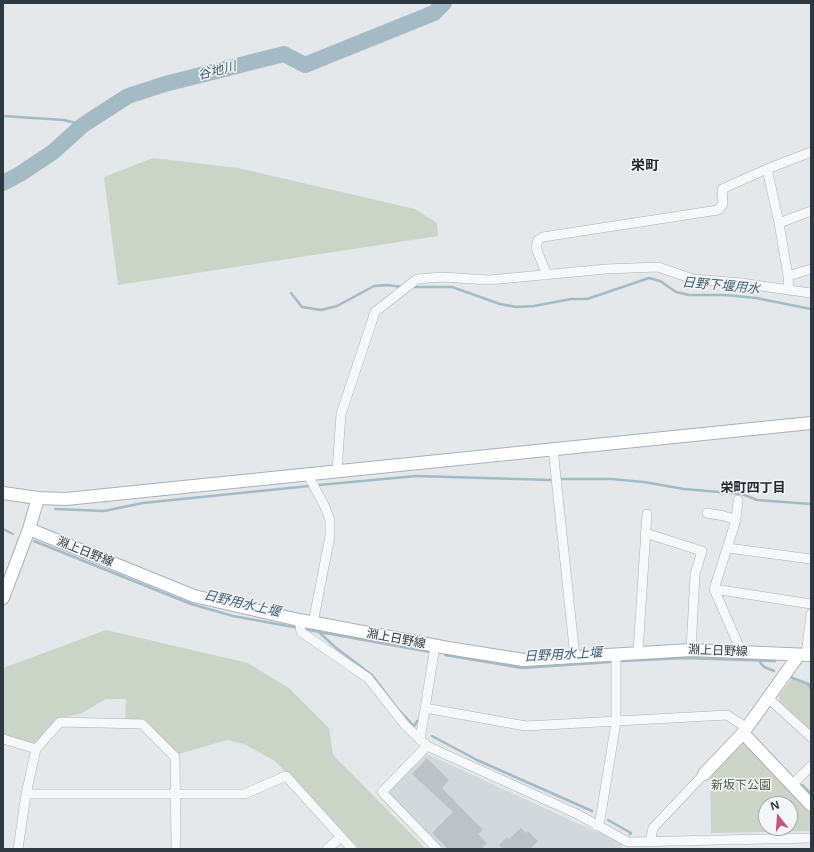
<!DOCTYPE html>
<html>
<head>
<meta charset="utf-8">
<style>
	body { margin:0 }
	#map { position:relative; width:814px; height:852px; overflow:hidden; background:#e4e8eb; font-family:"Noto Sans",sans-serif }
	canvas { display:block }
	.frame { position:absolute; inset:0; border:4px solid #2e3841; pointer-events:none }
	.north { position:absolute; left:758px; top:796px; width:40px; height:40px; box-sizing:border-box; background:#f4f6f8; border:1px solid #a5aaaf; border-radius:50%; rotate:343deg; font-size:11px; font-weight:700; line-height:16px; text-align:center; color:#2e3841 }
	.north::after { content:''; display:block; margin:auto; width:14px; height:18px; background:#c1597b; clip-path:polygon(50% 0,100% 100%,50% 72%,0 100%) }
</style>
</head>
<body>
<div id="map">
<canvas width="814" height="852"></canvas>
<div class="frame"></div>
<div class="north">N</div>
</div>
<script>
const context = document.querySelector('canvas').getContext('2d');
context.lineJoin = 'round';
function paint(path, color) {
  context.fillStyle = color;
  context.fill(path, 'evenodd');
}
function poly(rows) {
  const path = new Path2D();
  for (const r of rows) {
    path.moveTo(r[0], r[1]);
    for (let i = 2; i < r.length; i += 2) path.lineTo(r[i], r[i + 1]);
  }
  return path;
}
function stroke(path, color, width, dash) {
  context.strokeStyle = color;
  context.lineWidth = width;
  context.lineCap = dash ? 'butt' : 'round';
  context.setLineDash(dash || []);
  context.stroke(path);
}
function drawText(font, color, halo, rows, align = 'center') {
  context.font = font + ' "Noto Sans","Noto Sans JP",sans-serif';
  context.lineWidth = 3;
  context.setLineDash([]);
  context.textBaseline = 'middle';
  context.strokeStyle = halo;
  context.fillStyle = color;
  for (const [text, x, y, turn = 0] of rows) {
    context.save();
    context.translate(x, y);
    context.rotate((+turn || 0) * Math.PI / 180);
    context.textAlign = isNaN(turn) ? turn : align;
    if (halo) context.strokeText(text, 0, 0);
    context.fillText(text, 0, 0);
    context.restore();
  }
}
paint(poly([
	[427,754,588,828,624,843,620,849,445,849,387,793]
]), '#d3d8dc');
paint(poly([
	[153,158,238,168,415,209,437,223,438,236,118,285,104,177],
	[106,630,248,663,290,689,329,728,333,755,426,849,359,849,275,761,244,744,227,740,179,754,142,722,125,722,126,699,106,699,82,713,59,719,37,745,3,734,3,668],
	[792,679,811,686,811,730,780,703,779,695],
	[739,742,743,743,811,814,811,831,711,833,710,773],
	[766,804,790,804,790,828,766,828]
]), '#ccd4c7');
stroke(poly([
	[3,116,64,120,83,125],
	[411,287,452,287,500,304,516,307,534,306,571,299,587,299,649,278,660,281,676,292,689,295,725,295,756,298,811,309],
	[291,293,302,307,321,310,337,306,374,286,386,285,404,287],
	[559,479,611,479,644,482,684,489,742,494,757,500,811,504],
	[319,485,416,476,551,480],
	[55,509,104,511,143,503,309,486],
	[3,529,13,534],
	[34,541,191,604,233,616,299,628],
	[303,629,430,652],
	[319,632,335,647,372,675,397,708,414,726,417,721],
	[445,655,522,668,611,662],
	[622,661,685,658,775,661],
	[759,661,764,667,774,671],
	[790,677,811,685],
	[808,684,811,689],
	[432,736,477,760,592,811],
	[802,785,811,794],
	[608,820,631,833,630,834]
]), '#a4bbc6', 2.5);
stroke(poly([
	[3,183,20,174,53,152,83,125,128,96,165,84,284,54,305,65,434,13,444,3]
]), '#a4bbc6', 16);
paint(poly([
	[427,758,449,780,442,788,483,830,478,834,487,843,481,849,448,849,432,833,453,812,412,774],
	[521,828,526,833,528,831,538,841,530,849,503,849,499,845,507,837,509,839]
]), '#bcc2c7');
const street = poly([
	[767,169,779,223],
	[547,275,536,248,538,240,543,237,718,210,723,204,722,189,767,169,811,152],
	[788,276,779,223,811,211],
	[789,290,811,293],
	[553,449,575,657],
	[337,471,341,414,375,312,417,279,442,277,489,280,606,269,658,267,693,279,741,283,789,290,788,276,811,269],
	[308,475,325,507,330,520,330,536,313,623],
	[738,500,736,520,714,589,741,651],
	[707,513,724,516,736,520],
	[645,533,702,551,695,574,691,650],
	[728,548,811,559],
	[714,589,811,604],
	[299,620,301,632,368,678,405,725,427,746,577,814,628,842,811,838],
	[638,652,647,514],
	[806,656,811,614],
	[768,698,811,737],
	[425,708,526,726,727,715,747,728],
	[3,739,36,749,60,722,142,724,175,757,176,849],
	[420,740,435,646],
	[427,746,382,792,437,849],
	[792,785,811,766],
	[26,794,244,794,286,776,352,849],
	[597,826,600,820,616,722,616,654],
	[650,842,653,828,704,774],
	[18,849,26,794,36,749],
	[327,849,341,837]
]);
const secondary = poly([
	[3,493,38,498,66,499,811,423],
	[29,529,194,596,299,620,448,648,524,660,691,650,811,655],
	[3,598,29,529,38,498],
	[743,733,811,805],
	[704,774,743,733,798,656]
]);
stroke(street, '#aab0b5', 10);
stroke(secondary, '#aab0b5', 14);
stroke(street, '#f7f8f9', 9);
stroke(secondary, '#fff', 12);
drawText('12px', '#2e3841', '#f4f6f8', [
	["淵上日野線",85,552,22],
	["淵上日野線",396,639,11],
	["淵上日野線",718,651,2]
]);
drawText('12px', '#485c3d', '#f4f6f8', [
	["新坂下公園",741,786]
]);
drawText('italic 13px', '#3c5d71', '#f4f6f8', [
	["谷地川",217,71,-14],
	["日野下堰用水",721,286,5],
	["日野用水上堰",242,604,13],
	["日野用水上堰",563,655,-3]
]);
drawText('bold 13px', '#202932', '#f4f6f8', [
	["栄町四丁目",753,488]
]);
drawText('bold 14px', '#202932', '#f4f6f8', [
	["栄町",645,166]
]);
</script>
</body>
</html>
